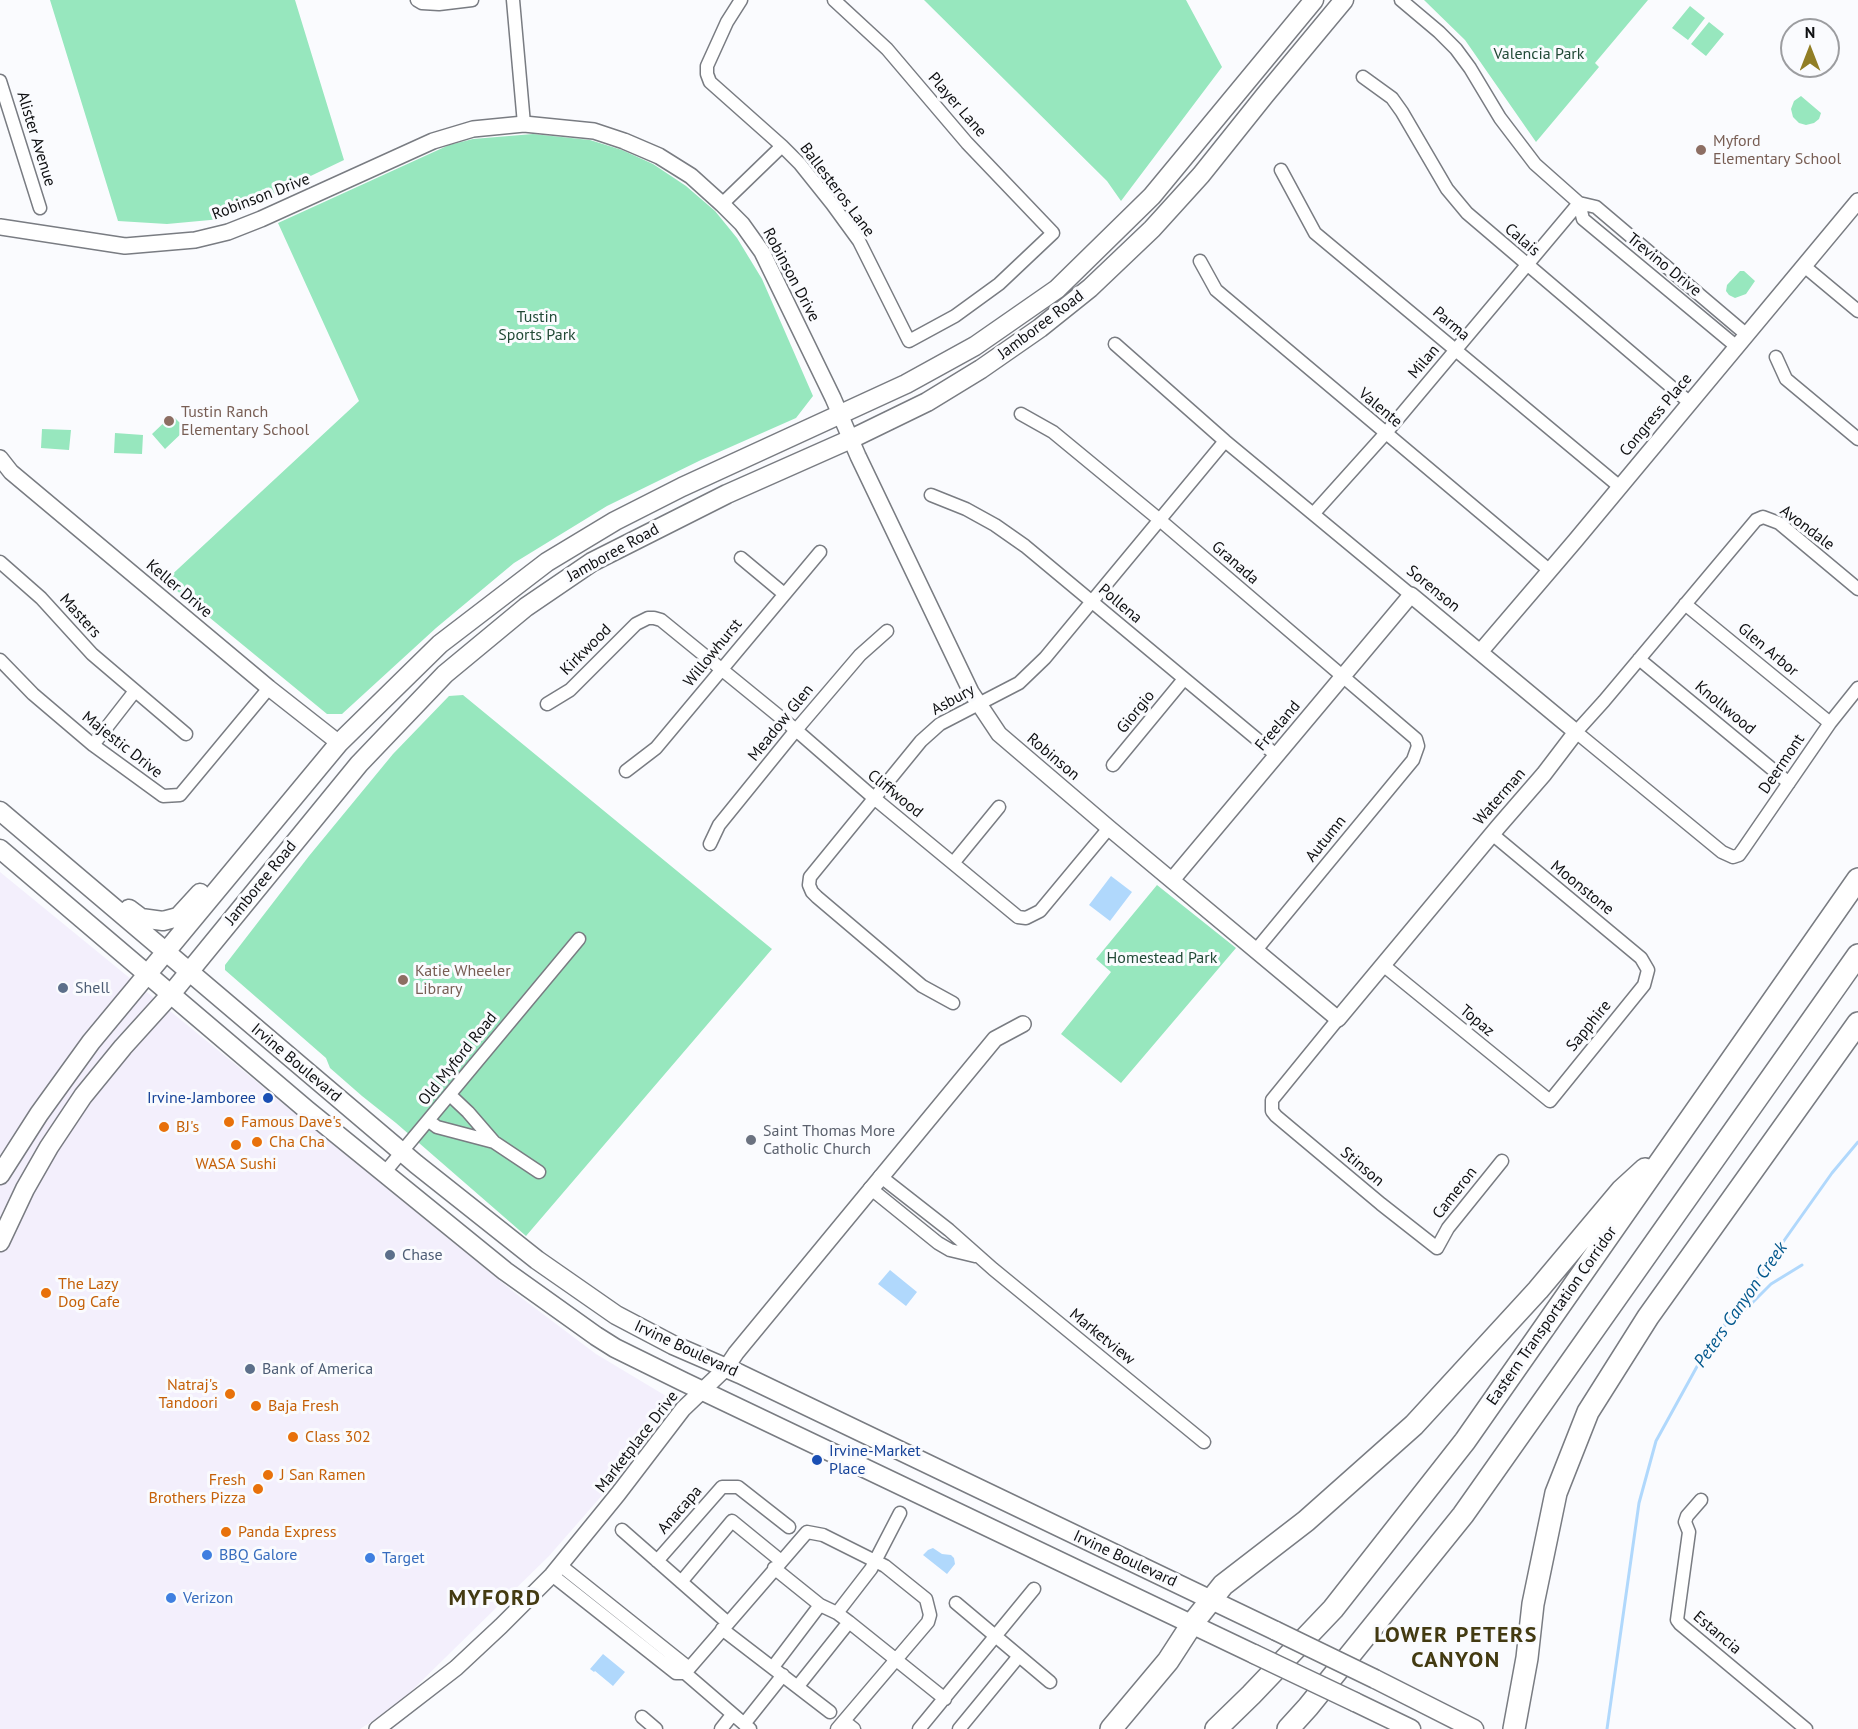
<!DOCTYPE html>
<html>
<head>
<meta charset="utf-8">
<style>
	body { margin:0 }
	#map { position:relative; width:1858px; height:1729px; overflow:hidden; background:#fafbfe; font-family:"PT Sans",sans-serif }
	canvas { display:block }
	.north { position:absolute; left:1780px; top:18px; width:60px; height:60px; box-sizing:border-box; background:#fafbfe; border:2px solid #9c9da0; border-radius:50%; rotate:0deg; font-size:16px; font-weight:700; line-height:24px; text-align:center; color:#0f1012 }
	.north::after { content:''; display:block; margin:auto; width:21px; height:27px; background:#917e25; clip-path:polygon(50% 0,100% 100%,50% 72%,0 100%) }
</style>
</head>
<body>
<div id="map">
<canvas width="1858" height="1729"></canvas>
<div class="north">N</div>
</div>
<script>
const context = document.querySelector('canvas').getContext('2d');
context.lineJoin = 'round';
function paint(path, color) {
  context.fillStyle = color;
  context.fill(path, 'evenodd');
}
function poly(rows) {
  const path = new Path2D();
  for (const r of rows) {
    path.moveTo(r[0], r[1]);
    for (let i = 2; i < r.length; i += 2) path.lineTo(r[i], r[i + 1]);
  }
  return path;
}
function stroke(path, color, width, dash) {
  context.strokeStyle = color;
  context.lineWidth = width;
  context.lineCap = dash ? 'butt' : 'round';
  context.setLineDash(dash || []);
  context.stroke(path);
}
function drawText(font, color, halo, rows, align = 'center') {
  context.font = font + ' "PT Sans",sans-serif';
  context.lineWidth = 6;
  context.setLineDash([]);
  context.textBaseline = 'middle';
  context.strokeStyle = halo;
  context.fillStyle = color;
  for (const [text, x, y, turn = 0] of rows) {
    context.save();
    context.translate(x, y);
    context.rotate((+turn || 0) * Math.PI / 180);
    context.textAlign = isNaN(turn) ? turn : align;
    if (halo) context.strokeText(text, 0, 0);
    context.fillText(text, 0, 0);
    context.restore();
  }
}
paint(poly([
	[0,872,515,1293,596,1354,681,1405,549,1556,394,1708,360,1729,0,1729]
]), '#f3effc');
paint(poly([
	[50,0,295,0,344,160,221,219,167,224,118,221],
	[924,0,1186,0,1222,67,1121,201,1107,181],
	[1424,0,1648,0,1595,63,1599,67,1536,142,1465,40],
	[1690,6,1705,18,1688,40,1672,28],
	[1709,22,1724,34,1706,56,1691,44],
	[1801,96,1821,113,1819,119,1814,123,1806,125,1799,123,1793,117,1791,109,1794,101],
	[533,134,590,140,622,150,653,164,686,186,715,211,737,238,762,279,813,396,796,418,701,460,607,506,514,563,436,628,342,714,327,714,165,581,359,401,278,223,449,145,473,139],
	[1740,271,1744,271,1755,281,1746,294,1735,298,1729,295,1726,291,1727,285],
	[172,415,186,429,165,449,152,434],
	[42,429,71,430,69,450,41,448],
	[115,433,143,435,142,454,114,453],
	[463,695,772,949,526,1236,396,1123,362,1096,330,1068,326,1058,225,970,225,965,309,856,393,754,449,696],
	[1157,885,1236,948,1121,1083,1061,1034,1111,972,1096,959]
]), '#97e7be');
paint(poly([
	[1111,876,1132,892,1110,921,1089,905],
	[890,1270,917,1292,906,1306,878,1284],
	[933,1548,942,1554,951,1555,954,1558,955,1564,947,1574,923,1555,928,1550],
	[603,1654,625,1672,613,1686,595,1671,594,1672,590,1669]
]), '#b0d8fc');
stroke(poly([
	[1724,1326,1735,1320,1771,1284,1802,1265],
	[1607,1729,1639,1503,1656,1441,1705,1352,1832,1173,1858,1142]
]), '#b0d8fc', 3);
const minor = poly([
	[417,0,422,3,439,4,472,0],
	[513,0,524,124],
	[741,0,727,22,707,66,707,74,710,82,782,146,800,164,832,204,859,241,909,341,955,316,999,284,1053,233,967,143,887,49,834,0],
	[1401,0,1439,32,1456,49,1470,68,1500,118,1535,164,1579,203,1596,207,1747,335],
	[1363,77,1392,98,1402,112,1447,189,1467,213,1689,402],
	[0,81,40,208],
	[1281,170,1315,233,1620,487],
	[1579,203,1583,219,1737,347],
	[722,204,782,146],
	[1200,261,1216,290,1549,570],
	[1804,266,1858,311],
	[1115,344,1225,441,1411,595],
	[1776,357,1786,379,1858,439],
	[1021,414,1053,432,1161,521,1416,739,1418,746,1413,760,1256,950],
	[931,495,966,509,995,525,1025,546,1276,755],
	[1314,513,1385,434,1579,203],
	[741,558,783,593],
	[0,562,41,598,92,654,186,734],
	[1858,589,1779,523,1763,517,1756,520,1604,701,1576,732,1722,852,1733,857,1739,855,1744,848,1830,723,1858,688],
	[1685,604,1830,723],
	[1639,659,1789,783],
	[0,660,33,694,93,745,163,796,180,795,269,688],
	[547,704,570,690,636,624,648,618,654,618,661,620,796,730,874,798,1018,917,1026,918,1040,911,1109,828],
	[93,745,135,691],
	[1113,765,1184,679],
	[626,771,656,748,820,552],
	[710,844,719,825,796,730,860,655,887,631],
	[954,862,999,807],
	[1383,965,1550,1101,1644,985,1648,970,1641,958,1492,834],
	[953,1003,922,986,817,897,812,892,809,885,810,877,921,741,940,724,1019,683,1045,658,1225,441],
	[1338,1019,1272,1100,1272,1111,1276,1116,1381,1204,1437,1248,1448,1228,1502,1161],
	[450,1095,468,1112,494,1142,539,1172],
	[429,1121,437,1127,494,1142],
	[385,1172,579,939],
	[880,1176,949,1230,993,1269,1204,1442],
	[870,1188,938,1243,950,1250,975,1256],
	[1701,1500,1687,1516,1685,1522,1689,1532,1677,1620,1680,1624,1806,1729],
	[622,1530,728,1623],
	[657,1561,722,1487,738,1487,789,1527],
	[560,1565,689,1668],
	[774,1568,820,1605,837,1613,849,1622,945,1699],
	[552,1575,676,1673,685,1673,807,1532,823,1535,885,1566,926,1599,930,1615,928,1622,837,1729],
	[681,1582,732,1521,781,1561],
	[956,1603,1050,1682],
	[837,1613,871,1569,900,1513],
	[722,1629,830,1712],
	[773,1667,820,1605],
	[685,1673,750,1729],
	[798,1686,849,1622],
	[642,1717,656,1729],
	[844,1721,854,1729],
	[744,1724,783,1675],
	[721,1729,732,1715],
	[919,1729,1034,1589],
	[959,1729,1019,1656]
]);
const tertiary = poly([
	[0,227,125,246,195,240,228,232,261,219,433,141,473,129,524,124,594,131,624,141,659,156,691,176,722,204,742,224,762,252,833,398,858,456,971,692,999,734,1109,828,1338,1019,1498,827,1544,774,1576,732,1411,595,1172,880],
	[0,458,11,472,269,688,339,743],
	[1481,651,1575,541,1858,201],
	[377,1729,456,1668,501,1626,552,1575,618,1494,683,1409,726,1368,736,1353,995,1039,1023,1024]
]);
const primary = poly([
	[0,811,416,1164,537,1260,616,1315,673,1345,740,1374,1276,1631],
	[0,849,307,1110,505,1271,596,1336,615,1348,684,1382,1254,1654],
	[129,909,141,918,163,921,178,917,200,893],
	[0,1175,39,1114,91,1042,339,743,440,644,547,562,615,521,682,487,906,384,975,346,1057,289,1152,196,1314,0],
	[0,1242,25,1189,49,1147,83,1096,123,1047,171,994,359,764,445,674,526,607,592,562,727,494,851,439,927,402,981,369,1040,328,1090,288,1152,229,1201,175,1265,95,1344,0],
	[1375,1679,1474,1729],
	[1355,1702,1411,1729]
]);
const motorway = poly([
	[1111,1729,1168,1661,1192,1624,1223,1585,1306,1521,1414,1425,1538,1290,1622,1190,1645,1169],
	[1216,1729,1251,1695,1333,1609,1465,1441,1858,879],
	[1288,1729,1308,1707,1463,1515,1858,955],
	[1514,1729,1527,1658,1533,1604,1556,1493,1588,1412,1648,1317,1858,1023]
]);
stroke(minor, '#797c82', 15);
stroke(tertiary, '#797c82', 18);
stroke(primary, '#797c82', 21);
stroke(motorway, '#797c82', 24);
stroke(minor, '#fff', 12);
stroke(tertiary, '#fff', 15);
stroke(primary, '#fff', 18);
stroke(motorway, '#fff', 21);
const primaryBridge = poly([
	[1276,1631,1375,1679],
	[1254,1654,1355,1702]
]);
stroke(primaryBridge, '#797c82', 21, []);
stroke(primaryBridge, '#fff', 18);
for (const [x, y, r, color] of [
	[1701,150,6,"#8d6e63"],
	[169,421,6,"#8d6e63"],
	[403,980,6,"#8d6e63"],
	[63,988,6,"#5c6f8a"],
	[268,1098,6,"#1a4fb4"],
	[229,1122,6,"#e8710a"],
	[164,1127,6,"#e8710a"],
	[751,1140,6,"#6b7280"],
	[257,1142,6,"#e8710a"],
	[236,1145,6,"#e8710a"],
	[390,1255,6,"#5c6f8a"],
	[46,1293,6,"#e8710a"],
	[250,1369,6,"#5c6f8a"],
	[230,1394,6,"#e8710a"],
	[256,1406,6,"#e8710a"],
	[293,1437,6,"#e8710a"],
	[817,1460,6,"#1a4fb4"],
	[268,1475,6,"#e8710a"],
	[258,1489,6,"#e8710a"],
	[226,1532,6,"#e8710a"],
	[207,1555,6,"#3f7fe0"],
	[370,1558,6,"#3f7fe0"],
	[171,1598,6,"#3f7fe0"]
]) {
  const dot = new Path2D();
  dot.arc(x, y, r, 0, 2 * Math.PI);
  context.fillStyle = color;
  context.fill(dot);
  stroke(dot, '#fafbfe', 2);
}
drawText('16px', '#214936', '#fafbfe', [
	["Valencia Park",1539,54],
	["Tustin",537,317],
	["Sports Park",537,335],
	["Homestead Park",1162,958]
]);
drawText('16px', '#0f1012', '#fafbfe', [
	["Player Lane",957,105,49],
	["Alister Avenue",36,139,73],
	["Ballesteros Lane",837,190,53],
	["Robinson Drive",261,197,-21],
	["Calais",1522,240,41],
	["Trevino Drive",1664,265,39],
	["Robinson Drive",791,275,62],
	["Parma",1451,324,40],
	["Jamboree Road",1041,325,-37],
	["Milan",1424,362,-50],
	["Valente",1380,408,40],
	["Congress Place",1656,415,-50],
	["Avondale",1807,528,37],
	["Jamboree Road",613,553,-29],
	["Granada",1235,563,41],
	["Keller Drive",179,589,40],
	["Sorenson",1433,589,39],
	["Pollena",1120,604,40],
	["Masters",80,616,48],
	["Kirkwood",586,650,-45],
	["Glen Arbor",1768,650,40],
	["Willowhurst",713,653,-51],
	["Asbury",953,700,-29],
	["Knollwood",1725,708,40],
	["Giorgio",1136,712,-51],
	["Meadow Glen",781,723,-51],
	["Freeland",1278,726,-50],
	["Majestic Drive",122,745,38],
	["Robinson",1053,757,40],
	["Deermont",1782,764,-56],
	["Cliffwood",895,794,39],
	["Waterman",1500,797,-49],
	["Autumn",1326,839,-51],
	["Jamboree Road",261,883,-51],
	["Moonstone",1582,888,39],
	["Topaz",1477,1021,40],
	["Sapphire",1589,1026,-51],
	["Old Myford Road",458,1059,-51],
	["Irvine Boulevard",296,1063,40],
	["Stinson",1362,1167,40],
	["Cameron",1455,1193,-52],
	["Eastern Transportation Corridor",1552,1316,-55],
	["Marketview",1102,1337,39],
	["Irvine Boulevard",686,1349,25],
	["Marketplace Drive",637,1442,-52],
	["Anacapa",680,1510,-49],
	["Irvine Boulevard",1125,1559,25],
	["Estancia",1717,1633,40]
]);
drawText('16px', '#785e54', '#fafbfe', [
	["Myford",1713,141],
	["Elementary School",1713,159],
	["Tustin Ranch",181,412],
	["Elementary School",181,430],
	["Katie Wheeler",415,971],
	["Library",415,989]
], 'left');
drawText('16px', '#4e5e75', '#fafbfe', [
	["Shell",75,988],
	["Chase",402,1255],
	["Bank of America",262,1369]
], 'left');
drawText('16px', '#164399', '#fafbfe', [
	["Irvine-Jamboree",256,1098],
	["Irvine-Market",829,1451,"left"],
	["Place",829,1469,"left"]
], 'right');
drawText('16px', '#c56008', '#fafbfe', [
	["Famous Dave's",241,1122],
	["BJ's",176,1127],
	["Cha Cha",269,1142],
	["WASA Sushi",236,1164,"center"],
	["The Lazy",58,1284],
	["Dog Cafe",58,1302],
	["Natraj's",218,1385,"right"],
	["Tandoori",218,1403,"right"],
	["Baja Fresh",268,1406],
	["Class 302",305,1437],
	["J San Ramen",280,1475],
	["Fresh",246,1480,"right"],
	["Brothers Pizza",246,1498,"right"],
	["Panda Express",238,1532]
], 'left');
drawText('16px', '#5b616d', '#fafbfe', [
	["Saint Thomas More",763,1131],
	["Catholic Church",763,1149]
], 'left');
drawText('16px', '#366cbe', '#fafbfe', [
	["BBQ Galore",219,1555],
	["Target",382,1558],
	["Verizon",183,1598]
], 'left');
drawText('italic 18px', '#02588d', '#fafbfe', [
	["Peters Canyon Creek",1741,1305,-55]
]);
context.letterSpacing = '1.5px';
drawText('bold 22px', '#433a11', '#fafbfe', [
	["MYFORD",495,1599],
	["LOWER PETERS",1456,1636],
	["CANYON",1456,1661]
]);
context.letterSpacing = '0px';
</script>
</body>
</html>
